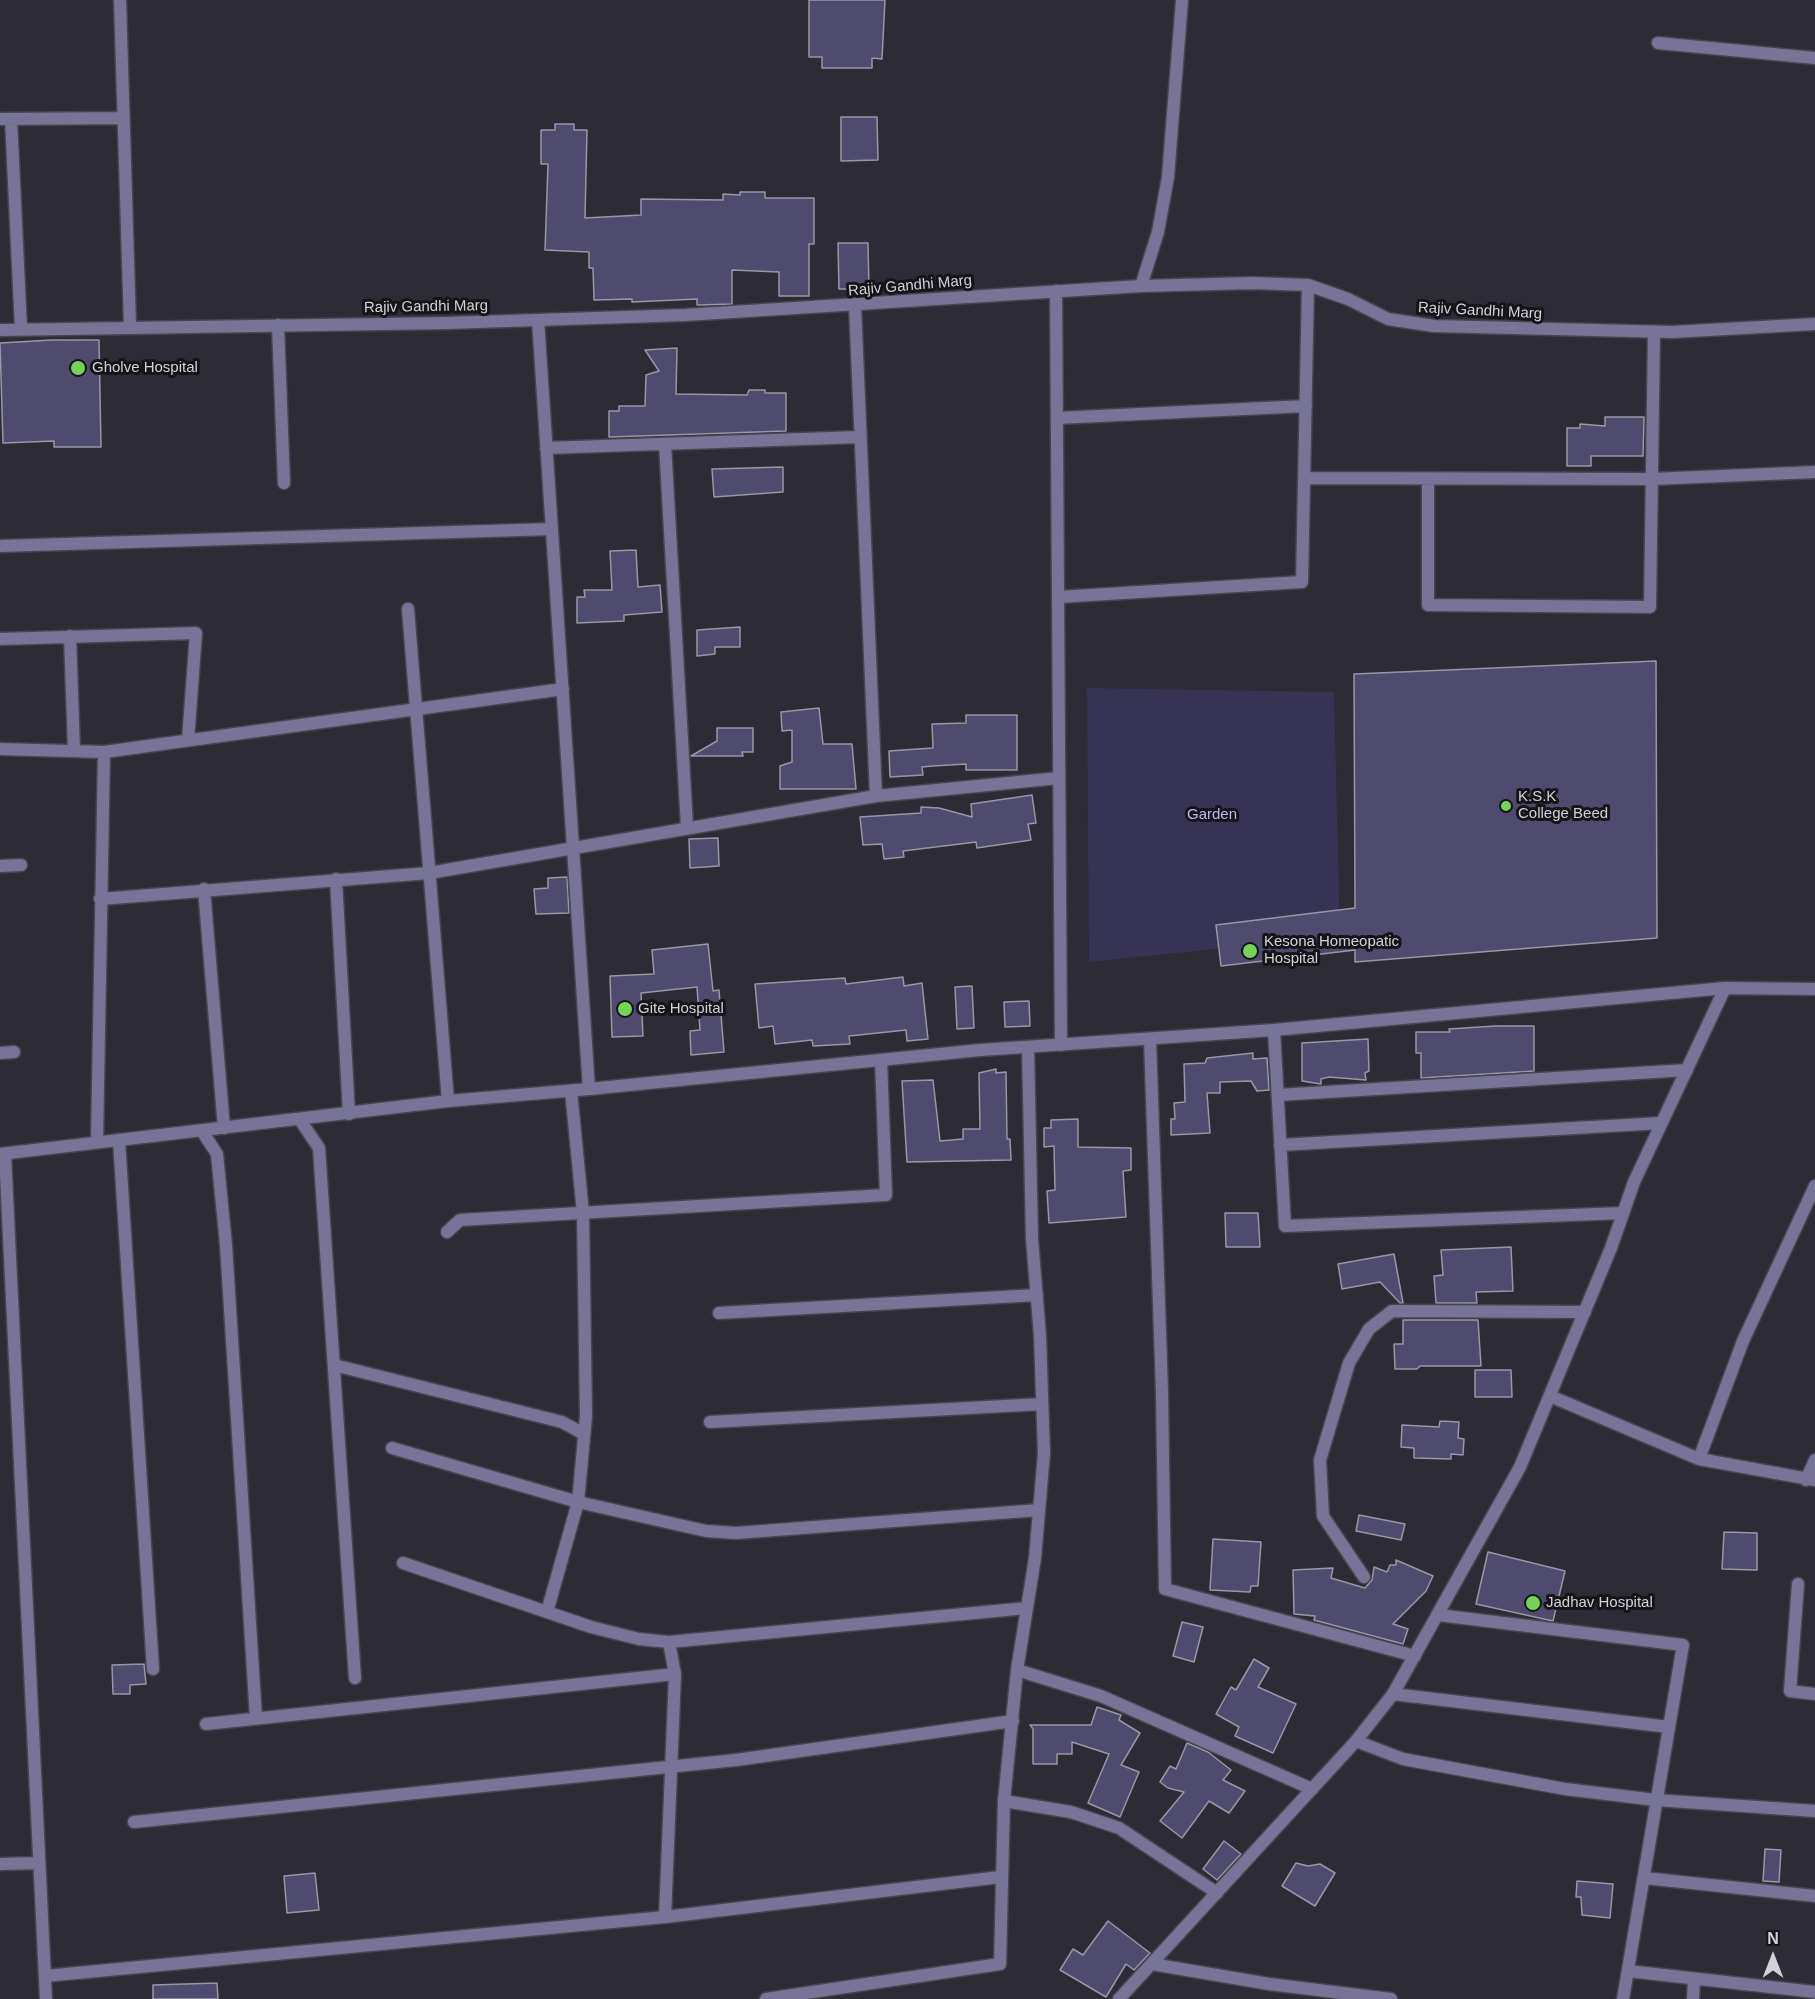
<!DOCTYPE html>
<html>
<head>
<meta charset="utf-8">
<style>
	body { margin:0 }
	#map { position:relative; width:1815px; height:1999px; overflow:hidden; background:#2c2b36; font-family:Arial,sans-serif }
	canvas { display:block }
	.north { position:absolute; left:1743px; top:1927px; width:60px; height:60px; -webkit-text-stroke:4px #141419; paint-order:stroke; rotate:0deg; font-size:16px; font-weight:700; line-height:24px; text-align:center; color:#d2d1d8 }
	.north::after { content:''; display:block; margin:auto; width:21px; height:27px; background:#d2d1d8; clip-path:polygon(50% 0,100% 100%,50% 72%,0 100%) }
</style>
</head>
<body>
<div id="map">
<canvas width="1815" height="1999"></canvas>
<div class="north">N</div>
</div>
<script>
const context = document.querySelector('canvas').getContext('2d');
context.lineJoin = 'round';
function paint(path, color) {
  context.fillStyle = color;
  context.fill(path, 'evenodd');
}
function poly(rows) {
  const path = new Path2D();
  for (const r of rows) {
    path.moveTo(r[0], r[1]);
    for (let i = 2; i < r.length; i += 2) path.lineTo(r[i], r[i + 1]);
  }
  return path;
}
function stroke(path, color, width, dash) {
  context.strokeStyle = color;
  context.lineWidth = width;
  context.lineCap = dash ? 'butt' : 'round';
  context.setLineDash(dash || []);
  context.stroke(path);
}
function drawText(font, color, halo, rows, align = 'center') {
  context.font = font + ' Arial,sans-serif';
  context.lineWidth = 6;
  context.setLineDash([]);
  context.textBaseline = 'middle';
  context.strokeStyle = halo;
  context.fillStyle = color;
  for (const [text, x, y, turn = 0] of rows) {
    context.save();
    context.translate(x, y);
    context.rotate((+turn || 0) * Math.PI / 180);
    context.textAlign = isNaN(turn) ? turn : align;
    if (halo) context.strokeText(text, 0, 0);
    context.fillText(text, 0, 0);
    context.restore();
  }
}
paint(poly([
	[1087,688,1334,692,1340,936,1089,962]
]), '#373355');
const building = poly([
	[809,0,885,0,882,59,872,58,872,68,822,68,822,57,809,57,809,0],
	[841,117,877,117,878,160,841,161,841,117],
	[555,124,574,124,574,130,587,130,585,218,641,215,641,199,723,200,723,194,740,195,740,192,765,192,765,198,814,198,814,244,809,244,809,296,779,296,779,272,732,270,732,304,697,305,697,299,632,302,632,299,594,300,593,268,589,268,589,252,545,250,548,164,541,164,541,130,555,130,555,124],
	[838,243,868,243,869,289,839,289,838,243],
	[52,340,99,340,101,447,54,447,54,441,3,443,0,343,52,340],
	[677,348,676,394,747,395,749,390,765,390,765,393,786,393,786,431,609,437,609,411,619,411,619,406,645,406,646,375,659,371,645,350,677,348],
	[1605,417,1644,417,1643,456,1591,456,1591,466,1567,466,1567,428,1580,428,1580,424,1605,426,1605,417],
	[783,467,783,492,714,497,712,469,783,467],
	[636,550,638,587,660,585,662,612,624,615,624,621,577,623,577,597,585,597,584,590,612,590,610,551,636,550],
	[740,627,740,647,715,647,715,654,697,656,697,630,740,627],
	[1656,661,1657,938,1355,962,1355,950,1221,966,1216,925,1355,908,1354,674,1656,661],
	[819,708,823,744,852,744,856,789,780,789,780,766,792,762,792,730,782,731,781,712,819,708],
	[966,715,1017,715,1017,770,966,770,966,764,933,766,922,767,923,775,890,777,889,751,933,748,932,724,966,723,966,715],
	[717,728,753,728,753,752,742,752,743,756,691,756,717,741,717,728],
	[1032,795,1036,823,1028,824,1031,840,977,848,976,842,903,851,904,857,884,859,882,844,863,845,860,817,921,813,921,807,939,808,972,817,971,804,1032,795],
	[718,838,719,866,690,868,689,839,718,838],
	[567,877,569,913,536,914,534,889,548,888,548,878,567,877],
	[708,944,713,991,719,990,724,1052,691,1055,690,1031,700,1030,697,987,641,993,643,1036,612,1037,610,976,654,974,652,950,708,944],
	[903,977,904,986,922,983,928,1039,907,1041,906,1030,849,1036,850,1044,813,1046,812,1040,775,1044,773,1026,759,1028,755,984,845,978,846,984,903,977],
	[972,986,974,1028,957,1029,955,987,972,986],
	[1029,1001,1030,1026,1005,1027,1004,1002,1029,1001],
	[1495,1026,1534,1026,1534,1071,1421,1078,1421,1053,1416,1053,1416,1032,1450,1032,1449,1029,1495,1026],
	[1368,1039,1369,1071,1365,1073,1366,1080,1329,1077,1321,1079,1321,1084,1302,1081,1302,1043,1368,1039],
	[1253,1053,1253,1059,1267,1058,1269,1090,1257,1091,1251,1081,1220,1082,1220,1093,1207,1093,1210,1133,1171,1135,1171,1119,1175,1119,1174,1103,1185,1102,1184,1064,1205,1063,1207,1058,1253,1053],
	[996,1069,996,1073,1006,1072,1007,1139,1010,1139,1011,1160,907,1162,902,1081,933,1080,940,1141,963,1139,963,1129,980,1129,979,1073,996,1069],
	[1078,1119,1078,1147,1131,1148,1131,1170,1123,1171,1126,1217,1049,1223,1047,1191,1055,1190,1054,1146,1044,1147,1044,1128,1051,1128,1051,1120,1078,1119],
	[1225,1213,1258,1213,1260,1247,1226,1247,1225,1213],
	[1511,1247,1513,1291,1476,1292,1477,1303,1436,1303,1434,1276,1443,1275,1441,1250,1511,1247],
	[1394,1254,1403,1303,1400,1303,1380,1282,1342,1289,1338,1264,1394,1254],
	[1403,1320,1478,1320,1481,1366,1420,1366,1417,1369,1395,1369,1394,1344,1403,1344,1403,1320],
	[1475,1370,1511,1370,1512,1397,1475,1397,1475,1370],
	[1440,1421,1459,1422,1458,1438,1464,1439,1463,1455,1451,1454,1451,1459,1414,1458,1414,1448,1401,1447,1402,1425,1439,1427,1440,1421],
	[1359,1515,1405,1524,1401,1540,1356,1531,1359,1515],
	[1724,1532,1757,1533,1757,1570,1722,1569,1724,1532],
	[1213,1539,1261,1542,1258,1586,1251,1586,1250,1592,1210,1590,1213,1539],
	[1488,1552,1565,1571,1553,1621,1476,1604,1488,1552],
	[1396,1560,1433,1576,1426,1591,1393,1624,1408,1629,1403,1644,1314,1620,1315,1616,1294,1614,1293,1570,1333,1568,1331,1578,1365,1588,1372,1580,1374,1567,1387,1572,1390,1565,1396,1565,1396,1560],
	[1182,1622,1203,1627,1194,1662,1173,1656,1182,1622],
	[1254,1659,1269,1668,1258,1687,1296,1704,1273,1753,1235,1736,1239,1727,1216,1714,1231,1687,1236,1690,1254,1659],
	[144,1664,146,1684,130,1685,130,1694,113,1694,112,1665,144,1664],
	[1097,1707,1121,1715,1119,1720,1140,1733,1121,1765,1139,1772,1120,1817,1088,1803,1109,1754,1072,1742,1072,1754,1057,1754,1057,1764,1033,1764,1033,1729,1030,1725,1091,1725,1097,1707],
	[1187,1743,1208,1752,1231,1770,1223,1780,1245,1791,1229,1813,1209,1801,1182,1838,1160,1821,1184,1792,1168,1788,1160,1782,1170,1766,1176,1769,1187,1743],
	[1224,1841,1241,1854,1217,1880,1203,1869,1224,1841],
	[1765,1849,1781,1850,1779,1882,1763,1881,1765,1849],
	[1296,1863,1308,1866,1320,1864,1335,1873,1315,1906,1282,1886,1296,1863],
	[315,1873,319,1910,287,1913,284,1876,315,1873],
	[1577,1881,1613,1884,1610,1918,1582,1915,1581,1897,1576,1897,1577,1881],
	[1108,1921,1150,1953,1134,1970,1126,1964,1106,1997,1060,1970,1073,1949,1083,1955,1108,1921],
	[217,1983,218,1999,153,1999,153,1985,217,1983]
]);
paint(building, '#4f4b6f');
stroke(building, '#9897a5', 1.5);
const minor = poly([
	[120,0,130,326],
	[1658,43,1815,58],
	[0,119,123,118],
	[11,119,21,329],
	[1141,286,1158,232,1168,177,1182,0],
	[1056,291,1061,1045],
	[855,306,876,796],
	[538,320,589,1089],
	[278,325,284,483],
	[0,330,447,323,685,315,1141,286,1252,283,1308,285,1348,299,1388,319,1434,326,1672,332,1815,324],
	[1057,418,1306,406],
	[665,444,687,827],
	[546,448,860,437],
	[1304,478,1652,479,1815,472],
	[1428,480,1428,605,1650,607,1654,332],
	[0,546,552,529],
	[1058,597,1302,582,1308,285],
	[408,609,448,1101],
	[70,636,74,750],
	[0,639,196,633,188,740],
	[0,749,104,752,563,689],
	[0,866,21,865],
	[336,879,349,1114],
	[204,889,224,1128],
	[100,899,429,873,876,796,1059,778],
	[1274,1030,1285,1226,1623,1213],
	[1150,1039,1162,1392,1165,1589,1415,1656],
	[0,1053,14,1052],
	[1278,1095,1687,1070],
	[300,1120,319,1148,355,1678],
	[202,1131,217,1154,226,1245,256,1718],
	[119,1140,153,1669],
	[97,1142,104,752],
	[1280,1145,1661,1123],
	[5,1154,46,1999],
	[447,1232,460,1220,886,1195,881,1060],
	[719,1313,1037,1295],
	[334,1365,562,1422,584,1434],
	[1550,1396,1699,1459,1815,1480],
	[710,1422,1042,1404],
	[392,1448,578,1502,706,1531,736,1533,1039,1510],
	[1699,1459,1743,1341,1815,1186],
	[1806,1480,1815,1460],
	[403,1563,591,1627,639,1639,669,1642,1027,1608],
	[1364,1577,1323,1516,1320,1460,1349,1363,1369,1329,1392,1311,1585,1312],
	[1798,1584,1790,1691,1815,1694],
	[547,1612,578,1502,586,1416,583,1213,571,1091],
	[1438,1615,1683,1645,1623,1999],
	[1017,1670,1101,1696,1312,1789],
	[1393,1694,1669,1727],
	[206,1724,675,1674],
	[1356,1741,1403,1759,1565,1789,1656,1800,1815,1811],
	[1004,1801,1071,1812,1119,1828,1217,1893],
	[134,1822,736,1760,1013,1721],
	[0,1864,39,1863],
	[1644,1878,1815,1896],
	[665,1917,675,1674,669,1642],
	[1152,1964,1269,1984,1391,1999],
	[1628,1971,1815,1992],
	[45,1976,665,1917,1000,1877],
	[766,1999,1000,1964,1004,1801,1017,1670,1035,1558,1044,1453,1040,1336,1032,1239,1028,1047],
	[1693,1999,1694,1979]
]);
const tertiary = poly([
	[0,1154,448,1101,589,1089,980,1050,1274,1030,1725,988],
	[1119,1999,1356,1741,1393,1694,1520,1467,1611,1248,1634,1182,1725,988,1815,989]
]);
stroke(minor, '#474650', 15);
stroke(tertiary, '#474650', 15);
stroke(minor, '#777497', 12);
stroke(tertiary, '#777497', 12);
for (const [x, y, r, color] of [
	[78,368,8,"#78d258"],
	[1506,806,6,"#78d258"],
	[1250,951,8,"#78d258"],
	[625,1009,8,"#78d258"],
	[1533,1603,8,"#78d258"]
]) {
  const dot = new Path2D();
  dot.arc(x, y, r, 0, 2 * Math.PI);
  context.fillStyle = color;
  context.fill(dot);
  stroke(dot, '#141419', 2);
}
drawText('15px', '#d2d1d8', '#141419', [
	["Rajiv Gandhi Marg",910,286,-5],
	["Rajiv Gandhi Marg",426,307,-1],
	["Rajiv Gandhi Marg",1480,311,3]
]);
drawText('15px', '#d2d1d8', '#141419', [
	["Gholve Hospital",92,368],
	["K.S.K",1518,797],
	["College Beed",1518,814],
	["Kesona Homeopatic",1264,942],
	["Hospital",1264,959],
	["Gite Hospital",638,1009],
	["Jadhav Hospital",1546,1603]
], 'left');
drawText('15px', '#bfb9f9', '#141419', [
	["Garden",1212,815]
]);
</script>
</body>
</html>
